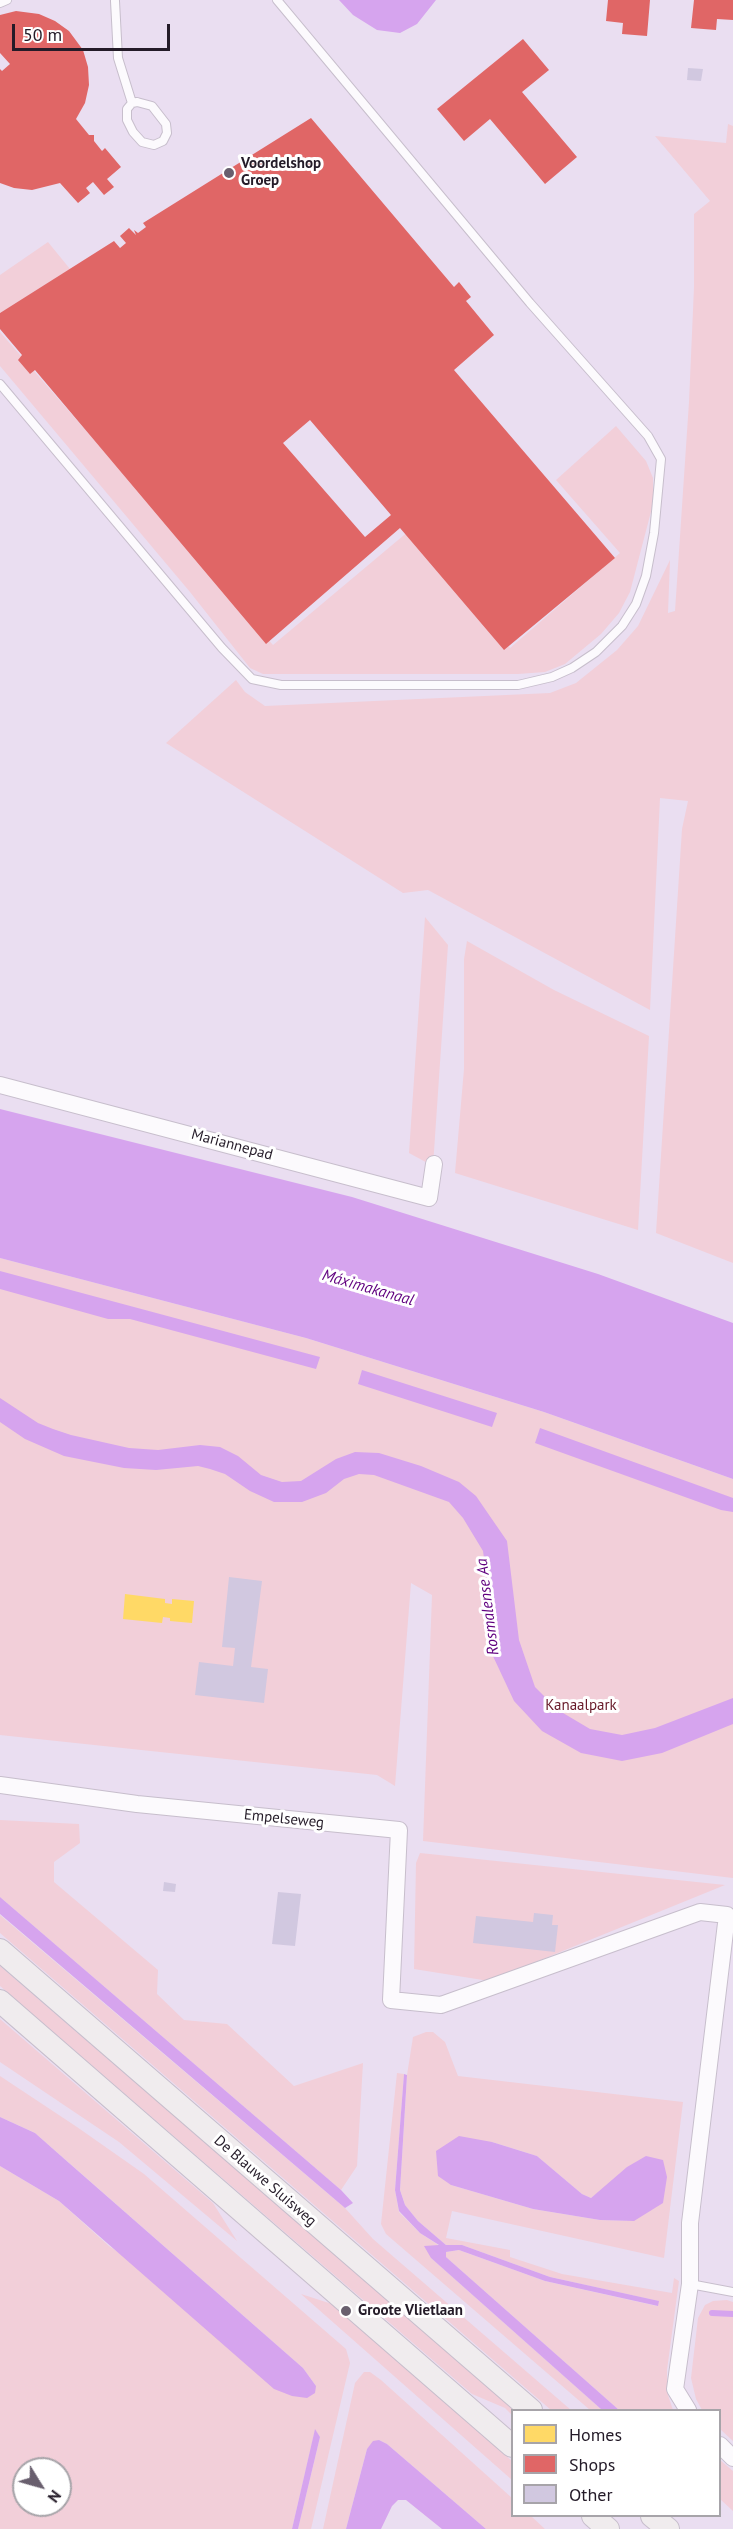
<!DOCTYPE html>
<html>
<head>
<meta charset="utf-8">
<style>
	body { margin:0 }
	#map { position:relative; width:733px; height:2529px; overflow:hidden; background:#eadef1; font-family:"PT Sans",sans-serif }
	canvas { display:block }
	.legend { position:absolute; left:511px; top:2409px; width:210px; height:108px; box-sizing:border-box; background:#fff; border:2px solid #a7a4a9; margin:0; padding:8px 10px; list-style:none; font-size:18px; color:#241b28 }
	.legend li { display:flex; align-items:center; gap:12px; height:30px }
	.legend b { width:30px; border:2px solid #a7a4a9 }
	.north { position:absolute; left:12px; top:2457px; width:60px; height:60px; box-sizing:border-box; background:#fff; border:2px solid #a7a4a9; border-radius:50%; rotate:127deg; font-size:16px; font-weight:700; line-height:24px; text-align:center; color:#241b28 }
	.north::after { content:''; display:block; margin:auto; width:21px; height:27px; background:#695f6e; clip-path:polygon(50% 0,100% 100%,50% 72%,0 100%) }
	.scale { position:absolute; left:12px; top:24px; width:158px; height:27px; box-sizing:border-box; border:3px solid #241b28; border-top:0; padding-left:8px; font-size:18px; line-height:21px; white-space:nowrap; color:#241b28; -webkit-text-stroke:4px #fff; paint-order:stroke }
</style>
</head>
<body>
<div id="map">
<canvas width="733" height="2529"></canvas>
<ul class="legend">
<li><b style="height:16px;background:#ffd966"></b>Homes</li>
<li><b style="height:16px;background:#e06666"></b>Shops</li>
<li><b style="height:16px;background:#d1c8e0"></b>Other</li>
</ul>
<div class="north">N</div>
<div class="scale">50 m</div>
</div>
<script>
const context = document.querySelector('canvas').getContext('2d');
context.lineJoin = 'round';
function paint(path, color) {
  context.fillStyle = color;
  context.fill(path, 'evenodd');
}
function poly(rows) {
  const path = new Path2D();
  for (const r of rows) {
    path.moveTo(r[0], r[1]);
    for (let i = 2; i < r.length; i += 2) path.lineTo(r[i], r[i + 1]);
  }
  return path;
}
function stroke(path, color, width, dash) {
  context.strokeStyle = color;
  context.lineWidth = width;
  context.lineCap = dash ? 'butt' : 'round';
  context.setLineDash(dash || []);
  context.stroke(path);
}
function drawText(font, color, halo, rows, align = 'center') {
  context.font = font + ' "PT Sans",sans-serif';
  context.lineWidth = 6;
  context.setLineDash([]);
  context.textBaseline = 'middle';
  context.strokeStyle = halo;
  context.fillStyle = color;
  for (const [text, x, y, turn = 0] of rows) {
    context.save();
    context.translate(x, y);
    context.rotate((+turn || 0) * Math.PI / 180);
    context.textAlign = isNaN(turn) ? turn : align;
    if (halo) context.strokeText(text, 0, 0);
    context.fillText(text, 0, 0);
    context.restore();
  }
}
paint(poly([
	[728,124,733,126,733,1263,656,1233,682,829,688,801,660,798,650,1010,428,890,403,893,166,743,236,680,245,692,265,706,550,693,576,683,617,650,638,626,670,560,668,613,675,611,689,402,694,287,694,214,710,201,655,136,726,143],
	[48,242,70,269,0,313,0,275],
	[0,332,273,645,410,530,510,648,620,553,556,480,616,426,646,461,653,478,653,504,630,592,619,613,601,634,565,664,545,672,518,674,263,674,250,668,190,592,0,366],
	[425,917,448,945,433,1166,409,1153],
	[467,941,554,990,649,1036,638,1230,455,1173,464,1069,464,959],
	[0,1258,306,1338,544,1412,733,1479,733,1878,423,1841,432,1595,411,1583,395,1786,377,1775,0,1735],
	[0,1820,79,1824,80,1843,54,1862,54,1882,158,1970,157,1994,184,2020,227,2024,294,2086,363,2063,357,2166,341,2190,0,1897],
	[420,1853,725,1885,489,1981,414,1969,416,1863],
	[0,1915,345,2208,373,2239,571,2410,551,2410,0,1933],
	[0,1966,515,2410,512,2410,512,2415,505,2408,472,2394,0,1986],
	[0,2019,213,2203,237,2241,119,2142,0,2062],
	[426,2032,433,2032,445,2042,458,2076,683,2102,664,2258,452,2211,446,2238,510,2250,510,2257,562,2274,672,2293,674,2278,679,2281,667,2370,667,2392,673,2410,619,2410,446,2257,446,2252,459,2250,545,2281,657,2306,658,2301,550,2277,462,2245,446,2245,418,2221,405,2205,400,2190,407,2075,413,2037],
	[492,2142,537,2156,582,2194,591,2198,610,2184,634,2221,600,2220,533,2209,451,2185],
	[397,2073,404,2074,395,2190,399,2212,420,2233,440,2246,431,2258,602,2410,590,2410,386,2234,381,2224],
	[0,2076,77,2127,144,2174,346,2349,350,2363,311,2529,298,2529,320,2437,315,2430,292,2529,0,2529,0,2166,59,2201,109,2246,316,2386,303,2368,35,2133,0,2117],
	[24,2469,60,2469,60,2505,24,2505],
	[301,2294,332,2304,512,2461,512,2480],
	[727,2300,733,2302,733,2441,720,2429,720,2410,702,2410,696,2399,691,2378,698,2318,705,2305,713,2301],
	[364,2372,370,2372,381,2380,512,2498,512,2516,531,2516,545,2529,486,2529,387,2444,379,2440,367,2449,346,2529,323,2529,355,2383],
	[720,2460,733,2471,733,2511,720,2499]
]), '#f2cfd9');
paint(poly([
	[339,0,436,0,417,24,400,33,377,30,353,15],
	[0,1109,352,1197,598,1274,733,1323,733,1479,544,1412,306,1338,0,1258],
	[0,1271,320,1357,316,1369,130,1319,108,1319,0,1289],
	[362,1370,497,1413,492,1427,358,1384],
	[0,1398,38,1423,53,1429,71,1435,129,1448,158,1450,200,1445,220,1447,238,1456,261,1475,282,1482,301,1481,336,1459,355,1452,379,1453,421,1466,459,1482,476,1496,507,1541,519,1640,535,1687,558,1710,590,1729,622,1735,655,1728,733,1698,733,1724,662,1753,622,1761,581,1753,542,1731,514,1701,492,1654,487,1579,483,1551,463,1518,449,1502,374,1475,359,1474,344,1479,326,1493,302,1502,274,1502,250,1491,225,1474,210,1469,198,1466,156,1470,124,1468,64,1456,25,1439,0,1422],
	[540,1428,733,1498,733,1512,721,1510,535,1443],
	[0,1897,341,2190,353,2203,345,2208,0,1914],
	[404,2074,407,2075,400,2190,405,2205,418,2221,446,2245,462,2245,550,2277,659,2301,658,2306,545,2281,459,2250,446,2252,446,2257,619,2410,602,2410,431,2258,424,2246,439,2245,420,2233,399,2211,395,2190],
	[0,2117,35,2133,69,2163,303,2368,316,2386,315,2393,307,2398,292,2396,274,2389,59,2201,0,2166],
	[459,2136,492,2142,537,2156,582,2194,591,2198,627,2167,646,2156,663,2160,667,2177,663,2203,634,2221,600,2220,533,2209,451,2185,438,2176,436,2151],
	[315,2429,320,2437,298,2529,292,2529],
	[379,2440,387,2444,486,2529,442,2529,406,2500,398,2500,392,2506,381,2529,346,2529,367,2449,373,2441]
]), '#d6a4ee');
paint(poly([
	[125,1594,165,1599,165,1603,172,1604,172,1599,194,1601,192,1623,170,1621,170,1618,163,1617,162,1623,123,1619]
]), '#ffd966');
paint(poly([
	[608,0,650,0,647,36,622,34,623,23,606,21],
	[694,0,733,0,733,20,717,19,716,30,691,28],
	[16,11,39,14,55,21,69,31,83,50,88,67,89,85,85,103,76,119,89,135,94,135,94,141,102,151,105,148,121,167,107,179,114,187,104,195,93,182,86,188,90,193,78,203,60,183,32,190,14,188,0,183,0,69,2,71,10,64,0,53,0,15],
	[523,39,549,70,522,92,577,157,545,184,490,119,464,141,437,109],
	[311,118,454,287,459,282,471,297,466,301,494,335,454,370,615,558,504,650,400,528,266,644,35,370,30,374,18,360,22,355,0,329,0,313,114,241,120,248,126,243,120,236,129,228,136,235,134,230,138,233,146,227,143,223],
	[310,420,391,515,365,537,283,443]
]), '#e06666');
stroke(poly([
	[712,2313,733,2314]
]), '#d6a4ee', 6);
paint(poly([
	[688,68,703,69,701,81,687,80],
	[229,1577,262,1581,251,1667,268,1669,264,1703,195,1695,199,1662,233,1666,235,1648,222,1647],
	[164,1882,176,1884,175,1892,163,1891],
	[278,1892,301,1894,295,1946,272,1944],
	[534,1913,553,1915,552,1925,558,1925,555,1952,473,1943,476,1916,533,1922]
]), '#d1c8e0');
const service = poly([
	[115,1,118,58,132,103],
	[0,3,7,0],
	[137,102,152,106,166,124,167,133,163,141,154,145,142,142,133,132,127,120,127,109,132,103,137,102],
	[0,384,222,648,252,679,281,685,518,685,552,677,572,668,596,652,622,626,636,604,646,576,654,533,661,459,648,436,530,303,277,0],
	[690,2284,733,2292]
]);
const minor = poly([
	[0,1085,429,1198,434,1164],
	[0,1785,137,1804,399,1830,391,2000,441,2005,700,1912,727,1915,690,2223,690,2284,675,2389,688,2410],
	[720,2445,733,2458]
]);
const secondary = poly([
	[0,1950,531,2410],
	[0,2001,512,2446],
	[593,2516,608,2529],
	[652,2516,668,2529]
]);
stroke(service, '#c7becc', 10);
stroke(minor, '#c7becc', 18);
stroke(secondary, '#c7becc', 24);
stroke(service, '#fcfafd', 8);
stroke(minor, '#fcfafd', 16);
stroke(secondary, '#f0ecee', 22);
for (const [x, y, r, color] of [
	[229,173,6,"#695f6e"],
	[346,2311,6,"#695f6e"]
]) {
  const dot = new Path2D();
  dot.arc(x, y, r, 0, 2 * Math.PI);
  context.fillStyle = color;
  context.fill(dot);
  stroke(dot, '#fff', 2);
}
drawText('bold 15px', '#241b28', '#fff', [
	["Voordelshop",241,164],
	["Groep",241,181],
	["Groote Vlietlaan",358,2311]
], 'left');
drawText('15px', '#241b28', '#fff', [
	["Mariannepad",232,1145,15],
	["Empelseweg",284,1819,6],
	["De Blauwe Sluisweg",265,2181,41]
]);
drawText('15px', '#671928', '#fff', [
	["Kanaalpark",581,1706]
]);
drawText('italic 16px', '#60007f', '#fff', [
	["Máximakanaal",368,1288,16],
	["Rosmalense Aa",488,1607,-97]
]);
</script>
</body>
</html>
